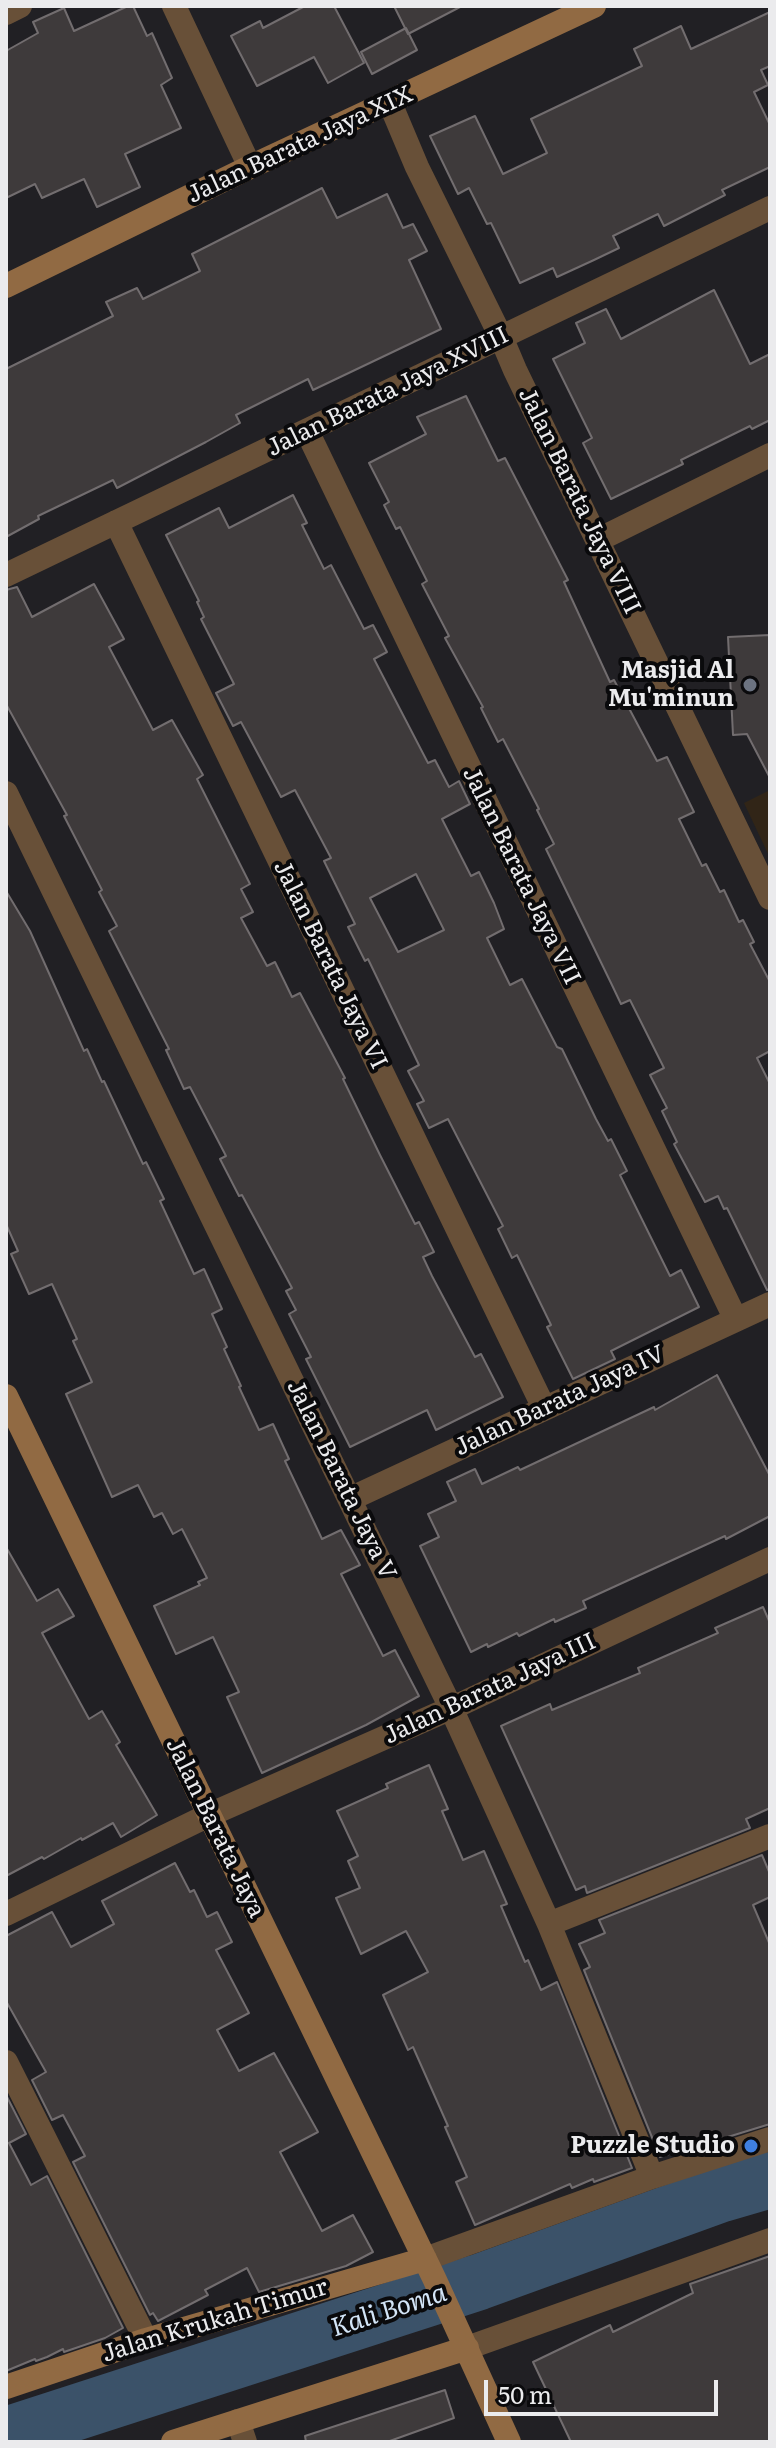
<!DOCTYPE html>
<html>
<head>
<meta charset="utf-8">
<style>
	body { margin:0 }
	#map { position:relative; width:776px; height:2448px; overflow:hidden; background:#212024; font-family:Literata,serif }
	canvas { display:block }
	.frame { position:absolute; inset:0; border:8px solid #ebebed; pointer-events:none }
	.scale { position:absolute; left:484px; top:2380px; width:234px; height:36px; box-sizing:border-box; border:4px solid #ebebed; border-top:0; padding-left:10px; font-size:24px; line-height:28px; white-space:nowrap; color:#ebebed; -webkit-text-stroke:6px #0a0a0c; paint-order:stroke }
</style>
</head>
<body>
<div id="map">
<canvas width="776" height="2448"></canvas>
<div class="frame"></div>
<div class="scale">50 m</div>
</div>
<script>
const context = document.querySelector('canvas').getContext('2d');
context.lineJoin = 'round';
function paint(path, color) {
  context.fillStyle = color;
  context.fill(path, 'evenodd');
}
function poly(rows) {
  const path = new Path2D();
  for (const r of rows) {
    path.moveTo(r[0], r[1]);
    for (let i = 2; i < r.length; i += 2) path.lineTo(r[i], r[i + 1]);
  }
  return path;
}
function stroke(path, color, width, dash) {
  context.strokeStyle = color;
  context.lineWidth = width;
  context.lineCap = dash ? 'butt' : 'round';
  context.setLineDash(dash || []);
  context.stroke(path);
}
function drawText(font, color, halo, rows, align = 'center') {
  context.font = font + ' Literata,serif';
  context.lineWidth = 8;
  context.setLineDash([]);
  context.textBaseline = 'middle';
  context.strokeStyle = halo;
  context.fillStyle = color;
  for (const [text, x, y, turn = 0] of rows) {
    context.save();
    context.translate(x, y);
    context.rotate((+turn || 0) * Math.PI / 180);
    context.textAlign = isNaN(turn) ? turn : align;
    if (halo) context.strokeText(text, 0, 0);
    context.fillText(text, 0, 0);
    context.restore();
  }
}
paint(poly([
	[770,790,770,858,744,803]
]), '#312517');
stroke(poly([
	[6,2435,479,2282,722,2194,770,2180]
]), '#3b5269', 56);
const building = poly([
	[128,6,133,6,147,36,152,33,172,78,161,85,181,128,125,154,140,187,97,207,84,179,42,198,35,184,6,198,6,51,38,33,33,22,64,8,74,31,128,6],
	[305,6,334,6,364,63,328,83,314,57,257,86,231,36,260,21,263,28,305,6],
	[394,6,462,6,408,34,394,6],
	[770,12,770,66,761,70,768,85,754,92,770,125,770,167,722,190,725,195,664,226,658,214,613,236,619,248,594,260,557,277,553,268,520,283,491,223,487,224,469,188,458,194,430,136,475,116,503,174,547,153,531,119,642,66,634,49,681,26,691,49,770,12],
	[406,28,417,50,372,74,361,52,406,28],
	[322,188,337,218,387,194,403,228,413,224,427,251,409,260,441,329,313,390,308,379,236,415,240,423,206,442,117,488,113,480,38,516,39,519,6,537,6,369,113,316,106,302,137,288,143,299,200,271,192,254,322,188],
	[714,290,750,364,770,354,770,420,752,429,750,426,681,460,683,464,611,499,583,443,592,438,553,359,585,343,576,323,606,309,621,339,714,290],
	[466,396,498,461,505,458,568,580,564,582,610,682,614,680,657,761,667,757,694,812,679,819,702,866,706,864,720,892,724,890,739,922,743,920,754,942,750,944,770,982,770,1051,757,1058,770,1084,770,1289,767,1290,727,1208,724,1209,718,1196,705,1202,674,1144,677,1142,662,1111,667,1108,650,1075,664,1068,630,1000,621,1004,611,983,546,849,554,844,537,810,539,809,503,739,498,742,481,708,483,707,445,638,449,636,422,584,427,581,400,527,396,529,384,505,389,502,369,463,426,434,417,417,466,396],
	[293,495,307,523,302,525,324,569,331,565,364,629,373,625,387,652,374,659,428,763,435,760,449,787,459,781,470,804,442,819,471,876,479,872,494,903,504,929,487,938,510,985,522,979,557,1047,562,1049,596,1119,608,1141,611,1139,627,1171,620,1175,670,1276,681,1270,699,1307,611,1351,615,1359,573,1379,547,1327,551,1325,517,1255,512,1258,498,1229,503,1226,448,1119,429,1128,417,1104,424,1101,408,1071,419,1065,368,959,365,961,348,927,355,924,324,861,331,858,295,790,281,797,241,722,233,726,216,693,234,684,201,619,204,617,197,602,199,601,166,535,219,508,229,528,293,495],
	[416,874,444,930,398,952,370,898,416,874],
	[94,584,124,639,109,647,153,730,172,720,203,775,197,779,250,884,241,889,253,912,241,918,267,966,275,962,292,997,300,993,345,1078,343,1079,380,1155,415,1224,419,1222,434,1252,423,1257,432,1276,475,1357,481,1354,503,1397,436,1430,427,1410,350,1447,306,1359,311,1357,289,1314,296,1310,286,1291,292,1288,242,1195,239,1196,220,1159,226,1156,190,1087,184,1089,166,1050,169,1049,109,931,117,926,99,892,102,890,64,816,67,815,6,704,6,590,17,587,32,617,94,584],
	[770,635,770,778,747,734,733,735,728,637,770,635],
	[6,891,30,931,84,1051,87,1049,102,1082,104,1081,143,1164,146,1162,164,1199,160,1201,194,1274,204,1269,222,1309,212,1314,227,1347,224,1349,241,1386,239,1387,259,1430,273,1424,289,1459,285,1461,322,1539,341,1530,360,1565,341,1574,383,1656,395,1650,419,1696,366,1725,262,1773,227,1697,239,1692,213,1637,176,1654,154,1606,200,1585,198,1582,207,1578,182,1529,173,1534,162,1513,154,1517,138,1485,112,1497,66,1394,92,1382,73,1341,77,1339,52,1284,29,1294,11,1254,18,1251,6,1224,6,891],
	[717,1375,770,1476,770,1516,726,1539,725,1536,583,1601,586,1608,555,1622,554,1619,519,1636,517,1633,488,1647,487,1644,471,1652,420,1546,439,1537,428,1514,456,1501,447,1482,475,1469,482,1484,518,1467,520,1470,654,1407,655,1410,717,1375],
	[6,1547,37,1601,58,1589,74,1616,42,1633,89,1719,102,1711,120,1742,116,1745,157,1815,121,1837,113,1823,82,1840,81,1838,44,1859,42,1857,6,1876,6,1547],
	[763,1607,770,1623,770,1808,746,1819,750,1828,587,1893,585,1886,576,1890,501,1726,550,1704,552,1710,640,1673,638,1668,718,1633,715,1628,763,1607],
	[429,1765,448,1809,442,1811,463,1860,484,1851,507,1904,501,1906,525,1962,528,1960,541,1990,557,1982,632,2168,594,2182,593,2179,572,2188,570,2184,475,2225,456,2182,467,2177,445,2127,448,2126,413,2047,408,2050,383,1995,428,1972,406,1931,361,1954,336,1898,360,1888,348,1861,358,1856,337,1811,388,1788,386,1784,429,1765],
	[762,1855,770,1874,770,1897,753,1905,770,1945,770,2124,718,2140,717,2138,660,2157,584,1970,590,1967,579,1944,605,1933,599,1920,762,1855],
	[175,1863,190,1892,194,1890,207,1917,217,1912,232,1942,216,1950,249,2013,217,2030,239,2071,274,2053,318,2132,280,2152,322,2231,353,2215,373,2252,346,2266,259,2292,247,2268,205,2290,208,2295,158,2321,153,2313,150,2315,73,2162,85,2156,63,2115,52,2120,32,2080,46,2072,6,2001,6,1936,52,1912,71,1947,114,1924,102,1901,175,1863],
	[6,2095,26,2134,9,2143,31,2185,47,2176,123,2328,105,2338,64,2352,63,2349,47,2357,36,2361,35,2359,6,2371,6,2095],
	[770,2256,770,2442,571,2442,533,2362,610,2325,613,2332,693,2293,690,2284,770,2256],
	[445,2390,454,2418,387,2442,306,2442,305,2436,445,2390]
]);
paint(building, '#3e3a3b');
stroke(building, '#726d6f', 2);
stroke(poly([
	[174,6,250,167],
	[6,13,20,6],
	[390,103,417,167,501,337,515,370,770,898],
	[307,431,736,1320],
	[116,522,544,1408],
	[598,540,770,455],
	[6,575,770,208],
	[6,793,451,1708,549,1924,652,2177],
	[350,1499,770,1304],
	[6,1914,209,1815,463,1703,770,1559],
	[549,1924,770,1836],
	[6,2062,146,2340],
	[425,2259,652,2177,770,2139],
	[467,2348,770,2240],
	[238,2421,245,2442]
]), '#685038', 24);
stroke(poly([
	[6,286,250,167,594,6],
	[6,1396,434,2278,509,2442],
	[6,2387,146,2340,425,2259],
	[173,2442,467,2348]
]), '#916a43', 24);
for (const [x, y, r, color] of [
	[750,685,8,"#6b7280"],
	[751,2146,8,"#3f7fe0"]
]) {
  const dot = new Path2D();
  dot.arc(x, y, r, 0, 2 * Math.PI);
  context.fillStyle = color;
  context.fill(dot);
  stroke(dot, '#0a0a0c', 3);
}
drawText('24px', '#ebebed', '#0a0a0c', [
	["Jalan Barata Jaya XIX",300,145,-25],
	["Jalan Barata Jaya XVIII",388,392,-26],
	["Jalan Barata Jaya VIII",579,501,64],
	["Jalan Barata Jaya VII",521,876,64],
	["Jalan Barata Jaya VI",330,965,64],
	["Jalan Barata Jaya IV",560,1401,-25],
	["Jalan Barata Jaya V",341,1480,64],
	["Jalan Barata Jaya III",490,1689,-25],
	["Jalan Barata Jaya",215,1828,64],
	["Jalan Krukah Timur",215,2321,-17]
]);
drawText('bold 24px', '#ebebed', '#0a0a0c', [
	["Masjid Al",734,671],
	["Mu'minun",734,699],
	["Puzzle Studio",735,2146]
], 'right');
drawText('italic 26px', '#d3e5f7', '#0a0a0c', [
	["Kali Boma",389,2311,-18]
]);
</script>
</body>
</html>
